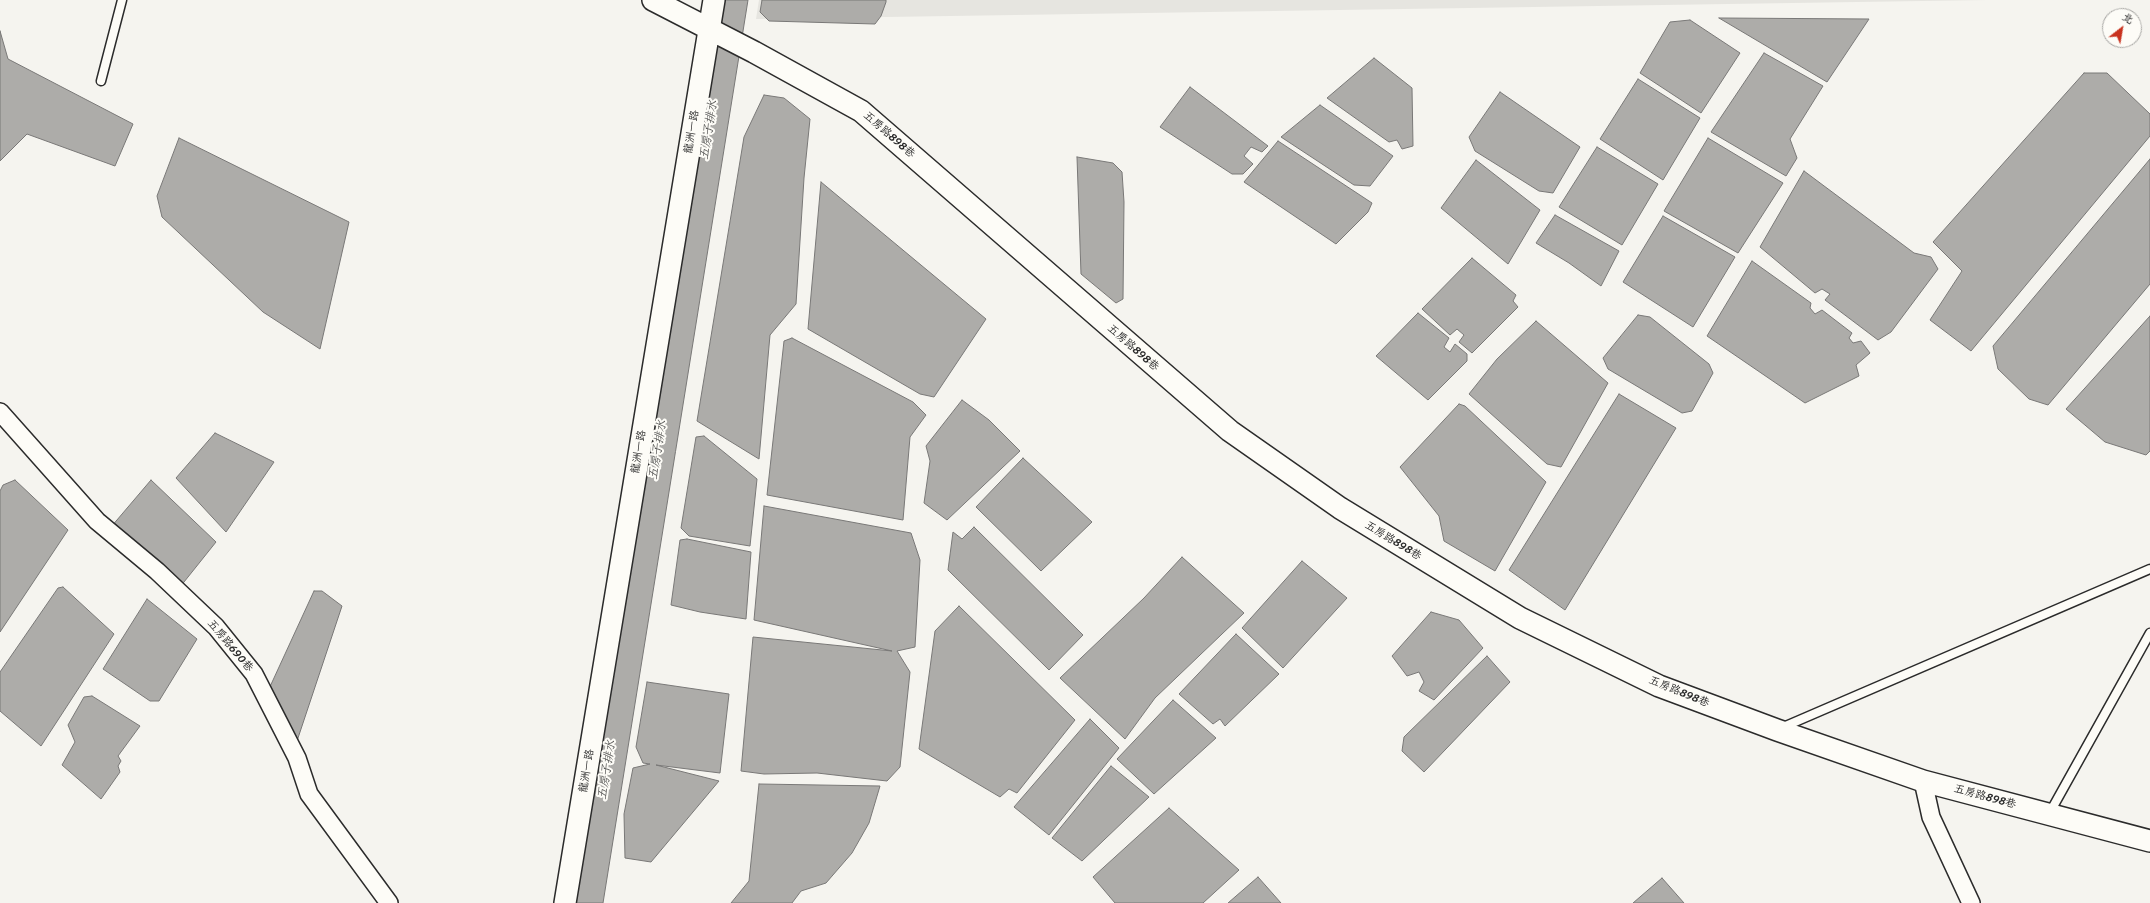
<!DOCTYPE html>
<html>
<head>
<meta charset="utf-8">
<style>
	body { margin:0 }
	#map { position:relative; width:2150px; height:903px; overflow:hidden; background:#f5f4ef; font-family:Sriracha,"LXGW WenKai TC",sans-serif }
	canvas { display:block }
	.north { position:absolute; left:2102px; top:8px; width:40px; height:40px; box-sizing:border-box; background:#fdfcf7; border:1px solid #a9a8a5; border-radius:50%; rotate:31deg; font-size:11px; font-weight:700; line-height:16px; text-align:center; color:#2b2b2b }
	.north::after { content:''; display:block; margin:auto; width:14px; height:18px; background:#c8321e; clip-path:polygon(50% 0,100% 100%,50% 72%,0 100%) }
</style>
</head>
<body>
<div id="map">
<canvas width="2150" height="903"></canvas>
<div class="north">北</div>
</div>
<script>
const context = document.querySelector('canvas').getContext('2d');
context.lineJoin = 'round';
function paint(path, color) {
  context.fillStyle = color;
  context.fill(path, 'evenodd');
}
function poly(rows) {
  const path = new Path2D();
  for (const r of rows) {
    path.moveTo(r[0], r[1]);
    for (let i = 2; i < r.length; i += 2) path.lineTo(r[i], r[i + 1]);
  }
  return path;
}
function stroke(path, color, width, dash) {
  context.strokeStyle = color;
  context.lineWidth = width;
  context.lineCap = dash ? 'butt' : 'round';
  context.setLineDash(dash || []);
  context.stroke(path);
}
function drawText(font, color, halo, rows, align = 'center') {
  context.font = font + ' Sriracha,"LXGW WenKai TC",sans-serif';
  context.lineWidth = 4;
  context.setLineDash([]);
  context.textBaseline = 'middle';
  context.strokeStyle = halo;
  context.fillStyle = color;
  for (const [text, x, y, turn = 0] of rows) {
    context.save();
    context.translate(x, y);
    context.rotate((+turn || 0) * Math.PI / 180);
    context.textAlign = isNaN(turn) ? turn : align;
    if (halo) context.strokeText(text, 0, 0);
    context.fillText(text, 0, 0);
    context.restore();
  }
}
paint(poly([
	[759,0,1987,0,756,19]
]), '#e6e5e0');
const water = poly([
	[716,0,748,0,603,903,572,903,716,0],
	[762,0,886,0,886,2,881,16,875,24,769,21,760,12,762,0],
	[1719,18,1869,19,1827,82,1719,18],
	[1690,20,1740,53,1701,113,1640,73,1670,22,1690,20],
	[0,31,8,59,133,124,115,166,27,134,0,161,0,31],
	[1764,53,1823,86,1790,139,1797,158,1786,176,1711,132,1764,53],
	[1374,58,1412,88,1413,146,1402,149,1397,140,1389,142,1327,98,1374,58],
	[2084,73,2107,73,2150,114,2150,136,1971,351,1930,320,1962,271,1933,242,2084,73],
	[1638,79,1700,118,1663,180,1600,139,1638,79],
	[1190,87,1268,146,1262,152,1251,147,1244,156,1253,164,1243,174,1232,174,1160,127,1190,87],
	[1500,92,1580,147,1553,193,1539,191,1475,151,1469,137,1500,92],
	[764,95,784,98,810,119,804,178,796,304,770,335,759,459,697,421,744,137,764,95],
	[1320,105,1393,156,1370,186,1354,185,1281,137,1320,105],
	[179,138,349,222,320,349,263,312,162,217,157,196,179,138],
	[1708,138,1783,183,1738,253,1664,211,1708,138],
	[1278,141,1372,203,1368,212,1336,244,1244,182,1278,141],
	[1597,147,1658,184,1622,245,1559,207,1597,147],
	[1077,157,1113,163,1122,172,1124,202,1123,299,1116,303,1081,274,1077,157],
	[2150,159,2150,284,2048,405,2029,399,1998,369,1993,346,2150,159],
	[1476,160,1540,210,1508,264,1441,208,1476,160],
	[1804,171,1914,253,1931,257,1938,269,1891,332,1878,340,1825,300,1830,294,1822,289,1815,293,1760,247,1804,171],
	[821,182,986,319,934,397,920,394,808,329,821,182],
	[1555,215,1619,251,1601,286,1569,263,1536,243,1555,215],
	[1663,216,1735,257,1693,327,1623,282,1663,216],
	[1472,258,1516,295,1513,301,1518,307,1472,353,1459,342,1464,335,1457,329,1450,335,1422,309,1472,258],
	[1752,261,1811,303,1810,308,1815,314,1822,310,1852,333,1849,338,1853,343,1861,341,1870,353,1856,365,1859,376,1805,403,1707,336,1752,261],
	[1418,313,1449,338,1444,347,1450,352,1455,344,1467,354,1467,361,1428,400,1376,356,1418,313],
	[1638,315,1650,317,1709,364,1713,373,1692,411,1682,413,1608,369,1603,358,1638,315],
	[2150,316,2150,451,2146,455,2105,442,2066,409,2150,316],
	[1536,321,1608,383,1561,467,1547,464,1469,394,1497,359,1536,321],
	[792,338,913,402,926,415,910,437,903,520,767,495,784,341,792,338],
	[1619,394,1676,428,1565,610,1509,570,1619,394],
	[962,400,989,420,1020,451,947,520,924,503,930,461,926,446,962,400],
	[1459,404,1465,406,1546,482,1495,571,1444,541,1439,516,1400,467,1459,404],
	[215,433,274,462,226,532,176,478,215,433],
	[704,436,757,479,750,546,689,536,681,528,696,437,704,436],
	[1023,458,1092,522,1041,571,976,507,1023,458],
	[15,480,68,530,0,632,0,491,3,485,15,480],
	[151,480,216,542,180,587,111,527,151,480],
	[764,506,911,533,920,560,915,647,897,651,910,672,900,767,887,781,817,773,764,774,741,771,753,637,892,651,754,620,764,506],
	[974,527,1083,635,1049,670,948,570,953,532,962,539,974,527],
	[687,539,751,552,746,619,700,612,671,605,680,540,687,539],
	[1182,557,1244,613,1155,698,1125,739,1060,678,1144,598,1182,557],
	[1302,561,1347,598,1283,668,1242,628,1302,561],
	[63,587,114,634,41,746,0,711,0,672,58,588,63,587],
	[314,591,322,591,342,606,295,747,268,691,314,591],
	[147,599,197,639,159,701,150,701,103,669,147,599],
	[959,606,1075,720,1017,793,1009,789,1000,797,919,749,935,631,959,606],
	[1431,612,1459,620,1483,648,1434,700,1419,691,1424,682,1419,672,1407,676,1392,656,1431,612],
	[1236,634,1279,674,1225,726,1220,719,1213,724,1179,694,1236,634],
	[1487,656,1510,682,1424,772,1402,751,1404,737,1487,656],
	[647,682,729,694,720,773,656,765,719,781,651,862,625,858,624,814,633,768,650,764,643,763,636,747,647,682],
	[92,696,140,726,118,756,121,761,118,766,120,772,101,799,62,765,75,742,68,725,84,697,92,696],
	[1173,700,1216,738,1154,794,1117,759,1173,700],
	[1090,719,1119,748,1049,835,1014,807,1090,719],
	[1111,766,1149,797,1082,861,1052,838,1111,766],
	[759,784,880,786,869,823,852,853,826,883,801,891,792,903,731,903,749,881,759,784],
	[1169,808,1239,870,1203,903,1115,903,1093,877,1169,808],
	[1258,877,1281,903,1228,903,1258,877],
	[1662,878,1684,903,1633,903,1662,878]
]);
paint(water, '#adaca9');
stroke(water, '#797877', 1);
const service = poly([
	[101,81,122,0],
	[1781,728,2150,569],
	[2049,814,2150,633]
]);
const minor = poly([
	[0,412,97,521,157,571,216,627,254,674,297,758,309,794,389,903],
	[1923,781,1931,817,1971,903]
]);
const tertiary = poly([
	[653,0,754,52,861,111,1230,431,1340,508,1520,618,1659,686,1777,730,1923,781,2150,841],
	[565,903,714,0]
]);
stroke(service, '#2b2b2b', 11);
stroke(minor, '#2b2b2b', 20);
stroke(tertiary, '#2b2b2b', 24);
stroke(service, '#fdfcf7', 8);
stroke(minor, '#fdfcf7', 17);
stroke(tertiary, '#fdfcf7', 21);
drawText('11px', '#2b2b2b', '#fdfcf7', [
	["龍洲一路",692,132,-81],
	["五房路898巷",889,135,41],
	["五房路898巷",1133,348,41],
	["龍洲一路",639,452,-81],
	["五房路898巷",1393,541,31],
	["五房路690巷",230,646,50],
	["五房路898巷",1679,692,22],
	["龍洲一路",587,771,-81],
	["五房路898巷",1985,797,15]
]);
drawText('italic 12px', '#585857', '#fdfcf7', [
	["五房子排水",709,130,-81],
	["五房子排水",658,450,-81],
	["五房子排水",607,770,-81]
]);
</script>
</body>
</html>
